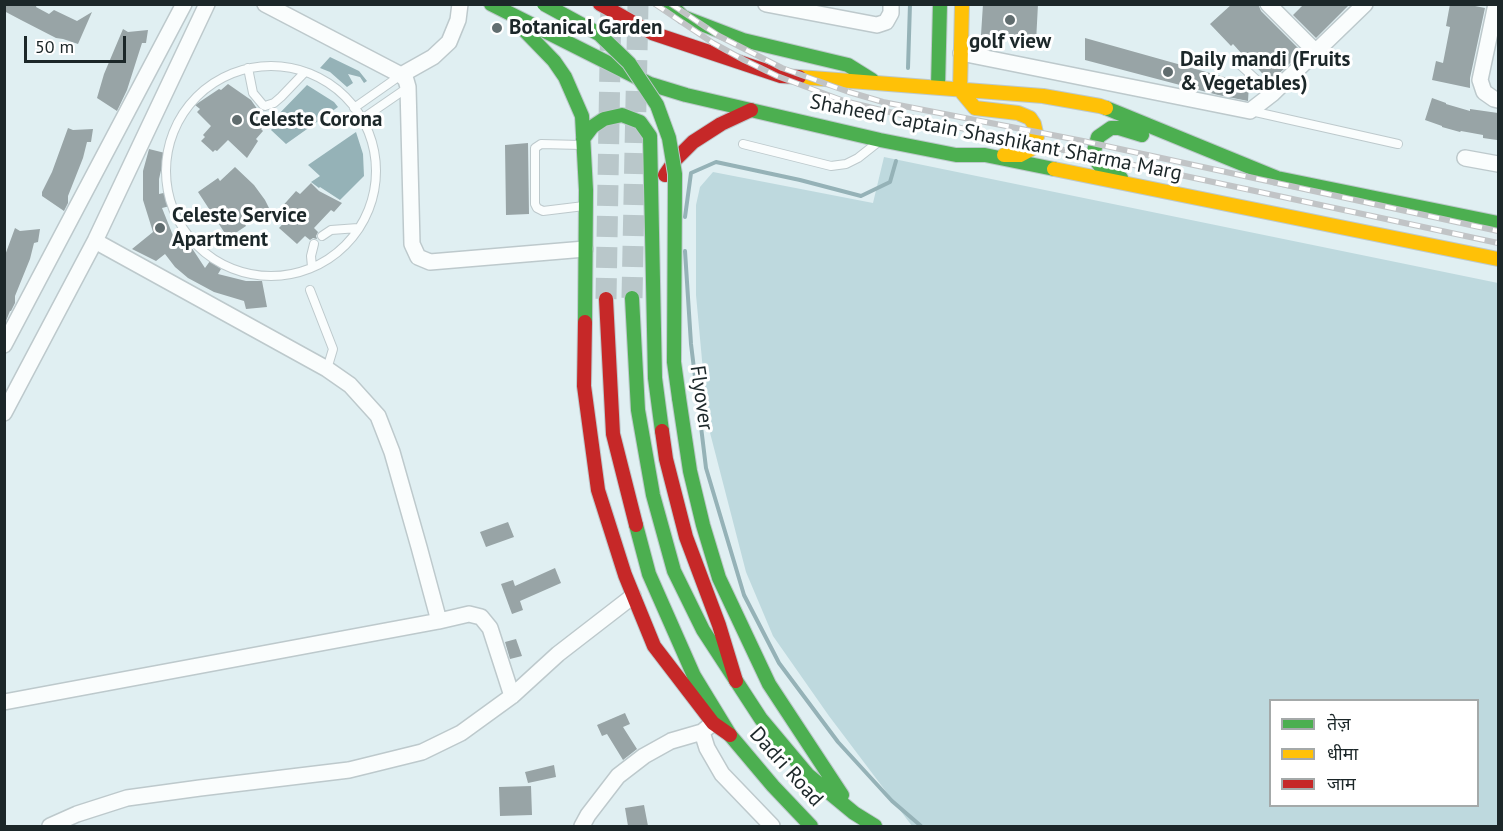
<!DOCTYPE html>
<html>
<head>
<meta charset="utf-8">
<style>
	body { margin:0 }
	#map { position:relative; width:1503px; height:831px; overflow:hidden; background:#e0eff2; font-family:"PT Sans","Noto Sans Devanagari",sans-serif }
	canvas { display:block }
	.frame { position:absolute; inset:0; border:6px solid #1c2729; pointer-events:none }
	.legend { position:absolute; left:1269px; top:699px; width:210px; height:108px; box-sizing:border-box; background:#fff; border:2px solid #a4a9a9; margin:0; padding:8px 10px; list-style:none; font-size:18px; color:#1c2729 }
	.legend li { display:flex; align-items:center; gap:12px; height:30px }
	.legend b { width:30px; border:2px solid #a4a9a9 }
	.scale { position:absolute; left:24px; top:36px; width:102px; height:27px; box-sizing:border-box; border:3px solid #1c2729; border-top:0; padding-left:8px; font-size:18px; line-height:21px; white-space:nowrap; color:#1c2729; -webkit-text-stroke:4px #fff; paint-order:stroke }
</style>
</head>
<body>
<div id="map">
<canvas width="1503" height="831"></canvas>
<div class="frame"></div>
<ul class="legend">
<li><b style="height:8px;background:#4caf50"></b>तेज़</li>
<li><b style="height:8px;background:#ffc107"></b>धीमा</li>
<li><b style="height:8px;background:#c62828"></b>जाम</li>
</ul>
<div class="scale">50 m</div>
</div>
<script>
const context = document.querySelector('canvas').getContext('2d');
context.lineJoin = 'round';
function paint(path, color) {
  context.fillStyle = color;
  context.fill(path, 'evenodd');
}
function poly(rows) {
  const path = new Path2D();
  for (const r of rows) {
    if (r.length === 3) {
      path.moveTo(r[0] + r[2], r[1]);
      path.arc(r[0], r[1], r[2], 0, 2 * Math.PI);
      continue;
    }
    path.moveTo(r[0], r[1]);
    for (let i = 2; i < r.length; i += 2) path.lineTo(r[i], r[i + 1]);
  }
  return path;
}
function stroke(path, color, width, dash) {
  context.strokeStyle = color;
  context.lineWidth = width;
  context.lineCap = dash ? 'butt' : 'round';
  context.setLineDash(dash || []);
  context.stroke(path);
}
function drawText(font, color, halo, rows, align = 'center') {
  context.font = font + ' "PT Sans",sans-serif';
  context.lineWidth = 6;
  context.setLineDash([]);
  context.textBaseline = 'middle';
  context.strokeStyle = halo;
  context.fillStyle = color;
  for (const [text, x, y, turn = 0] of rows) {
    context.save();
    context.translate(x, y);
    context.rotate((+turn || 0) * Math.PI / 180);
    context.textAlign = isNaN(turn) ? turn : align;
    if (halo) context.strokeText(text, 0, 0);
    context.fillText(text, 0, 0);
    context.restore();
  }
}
paint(poly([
	[884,157,1498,283,1498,826,912,826,829,716,773,636,746,572,708,425,696,295,696,205,700,187,713,172,873,203],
	[1270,700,1478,700,1478,806,1270,806]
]), '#bed9de');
paint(poly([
	[330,57,359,71,367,81,364,83,360,77,348,74,353,83,347,87,330,72,320,68],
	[307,85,334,102,338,107,286,144,271,130,277,123,274,119],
	[356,132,363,154,364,176,340,200,320,187,319,188,311,182,320,176,308,165]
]), '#95b2b7');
stroke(poly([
	[908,68,910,4],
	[685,217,691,173,716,162,800,180,861,196,890,182,896,161],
	[685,251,691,344,706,468,744,595,779,663,838,742,892,801,921,826]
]), '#95b2b7', 4);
paint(poly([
	[4,4,37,4,36,7,49,14,54,10,77,21,92,12,78,44,63,39,56,38,21,20,4,11],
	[983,4,1038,4,1036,42,981,35],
	[1232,4,1258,4,1261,11,1302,52,1270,82,1251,61,1251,64,1233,44,1231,46,1210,24],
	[1304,4,1350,4,1316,38,1293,15],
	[1450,4,1465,4,1485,8,1470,78,1470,88,1432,80,1436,61,1443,63,1450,27,1446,26],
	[123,29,128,32,148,30,146,43,142,43,127,90,117,111,97,98,104,74],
	[1085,38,1249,84,1248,101,1218,95,1085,60],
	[228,84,251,100,267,123,261,129,263,131,256,139,258,141,247,158,228,140,217,151,215,150,213,152,201,141,205,137,203,135,211,126,197,112,200,109,195,105,219,89,221,90],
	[1432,98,1446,103,1446,104,1470,111,1470,109,1498,113,1497,140,1483,138,1483,135,1461,131,1460,132,1442,127,1442,126,1425,120],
	[68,128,73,130,93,129,91,142,87,142,83,158,68,196,68,203,64,211,42,196,42,192,52,172],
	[528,143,529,214,506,215,505,145],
	[149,149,165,153,159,179,159,194,168,192,170,206,162,208,174,238,182,233,205,268,210,261,221,269,218,274,246,281,262,281,267,307,246,309,244,301,214,292,188,278,175,267,165,254,156,261,132,249,153,232,143,200,143,171],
	[235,167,254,185,265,200,269,208,243,220,246,226,228,238,198,192,218,178,220,181],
	[311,183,319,191,342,203,334,212,331,210,314,228,318,232,316,236,317,239,313,238,310,240,305,236,297,244,279,228,288,218,279,210,296,191,300,194],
	[15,228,20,231,40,229,38,242,34,243,30,259,15,296,15,303,11,311,10,311,6,321,4,320,4,258],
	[508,522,514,537,486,547,480,532],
	[555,568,561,583,520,601,523,610,512,614,501,584,513,580,515,586],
	[516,639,522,656,510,659,505,642],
	[625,713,630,724,623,727,637,749,623,760,607,734,602,736,597,725],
	[554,765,556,777,528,783,525,772],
	[531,786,532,815,500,816,499,787],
	[644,805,648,826,628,826,625,808]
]), '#98a4a6');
stroke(poly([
	[632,298,638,4],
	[606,299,611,4]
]), '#b9c7ca', 21, [21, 10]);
const lane = poly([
	[1237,62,1272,94],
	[271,171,105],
	[248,68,253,93,263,105,265,106,274,103,281,97,305,72],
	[354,108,401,75],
	[1251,111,1398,144],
	[362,119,407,88],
	[743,144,831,166,846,164,858,158,877,143],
	[581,145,541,144,535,148,535,204,537,208,543,211,584,206],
	[322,236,331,230,358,228],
	[312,267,311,256,314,244],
	[310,290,333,349,327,369]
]);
const street = poly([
	[265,4,401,75,406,80,408,87,412,244,418,257,430,262,585,249],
	[766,4,877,25,886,22,891,13,891,4],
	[1268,4,1316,52],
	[1496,4,1480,80,1484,92,1494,99,1498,100],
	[961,53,1250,111,1272,94,1365,4],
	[401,75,433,57,449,42,458,20,460,4],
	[1465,158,1498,164],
	[4,345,184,4],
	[4,413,95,241,207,4],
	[439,621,469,614,481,617,490,628,512,696],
	[4,702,439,621,419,547,392,452,378,416,350,385,327,369,95,241],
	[702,732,707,748,722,774,772,826],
	[50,826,77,814,127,798,200,788,349,770,422,752,461,733,512,696,558,654,633,596],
	[582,826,588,815,618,776,644,756,671,741,702,732,713,723]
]);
const fast = poly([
	[491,4,650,84,686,95,880,140,956,155,985,155,1054,169],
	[670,4,683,17,743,40,848,65,872,80],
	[522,28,554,61,565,77,582,116,586,190,585,322],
	[938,87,940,4],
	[1106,108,1277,178,1498,223],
	[583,139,592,127,604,119,622,115,640,122,650,136,655,378,662,431],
	[1121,178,1104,171,1095,159,1094,151,1098,137,1111,128,1119,128,1142,135],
	[632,298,638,410,653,495,674,571,703,630,761,719,808,775,854,813,875,826],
	[679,398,690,471,703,525,719,578,769,684,842,795],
	[636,525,649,574,694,676,730,735,773,786,811,826]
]);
const slow = poly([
	[799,77,1043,96,1100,106,1106,108],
	[960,90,975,108,1018,113,1030,118,1034,124,1037,137,1031,149,1020,155,1004,155],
	[960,90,962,4],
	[1054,169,1498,259]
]);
const jam = poly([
	[600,4,652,33,781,76,799,77],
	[665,175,676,159,693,142,721,124,751,110],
	[606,299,613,434,636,525],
	[585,322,584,386,598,490,625,575,654,646,713,723,730,735],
	[662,431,666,459,686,537,719,625,736,681]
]);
stroke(lane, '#bdc9cc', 10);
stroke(street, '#bdc9cc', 18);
stroke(fast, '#bdc9cc', 16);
stroke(slow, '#bdc9cc', 16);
stroke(jam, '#bdc9cc', 16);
stroke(lane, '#fafdfd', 8);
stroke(street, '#fafdfd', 15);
stroke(fast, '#4caf50', 14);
stroke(slow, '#ffc107', 14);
stroke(jam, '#c62828', 14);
const rail = poly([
	[655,4,713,43,744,60,777,76,844,101,914,118,1498,243],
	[671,4,719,36,782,68,849,92,883,102,1083,141,1498,231]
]);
stroke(rail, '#c1c4c6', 6);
stroke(rail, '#fff', 4, [11]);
const fastBridge = poly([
	[544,4,599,34,629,63,657,105,669,138,675,174,674,362,679,398]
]);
stroke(fastBridge, '#bdc9cc', 16, []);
stroke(fastBridge, '#4caf50', 14);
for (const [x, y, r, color] of [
	[1010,20,6,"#616d6f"],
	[497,28,6,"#616d6f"],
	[1168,72,6,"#616d6f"],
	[237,120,6,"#616d6f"],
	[160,228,6,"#616d6f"]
]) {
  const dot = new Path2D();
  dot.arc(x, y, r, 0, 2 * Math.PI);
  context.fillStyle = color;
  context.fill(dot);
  stroke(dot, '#fff', 2);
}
drawText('bold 21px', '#1c2729', '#fff', [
	["Botanical Garden",509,28],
	["golf view",1010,42,"center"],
	["Daily mandi (Fruits",1180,60],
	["& Vegetables)",1180,84],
	["Celeste Corona",249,120],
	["Celeste Service",172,216],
	["Apartment",172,240]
], 'left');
drawText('21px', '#1c2729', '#fff', [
	["Shaheed Captain Shashikant Sharma Marg",996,138,11],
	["Flyover",701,398,82],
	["Dadri Road",786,767,48]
]);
</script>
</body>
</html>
